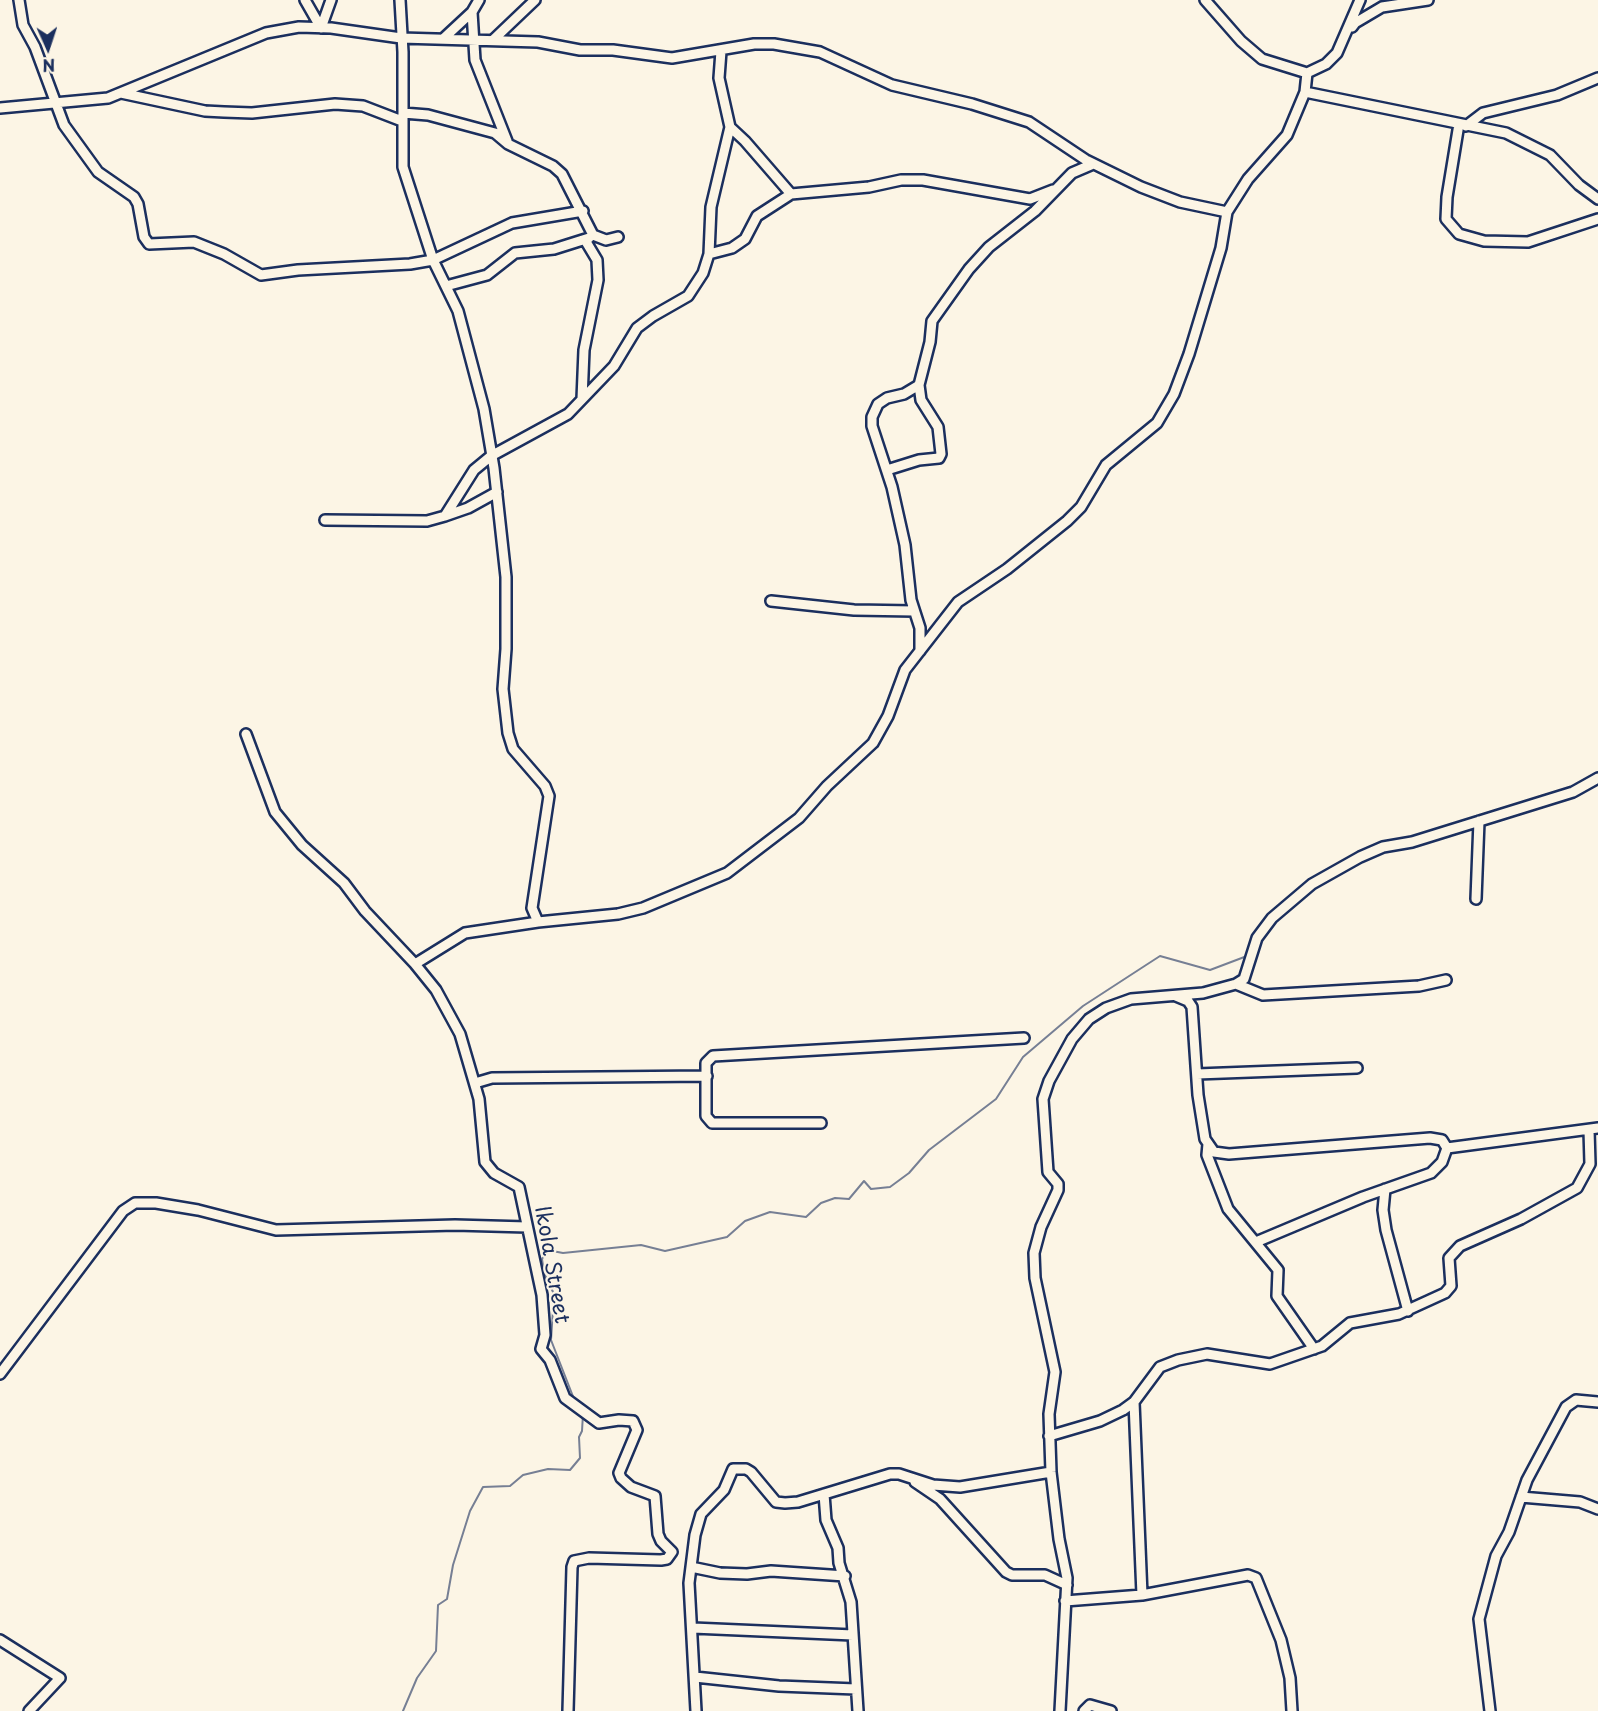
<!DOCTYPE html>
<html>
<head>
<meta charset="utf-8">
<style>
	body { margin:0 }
	#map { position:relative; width:1598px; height:1711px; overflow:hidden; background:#fcf5e5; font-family:"Playpen Sans",sans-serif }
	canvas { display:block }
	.north { position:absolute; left:18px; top:18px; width:60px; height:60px; -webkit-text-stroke:4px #fcf5e5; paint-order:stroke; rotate:177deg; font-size:16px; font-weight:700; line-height:24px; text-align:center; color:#1b2f5e }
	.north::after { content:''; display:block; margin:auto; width:21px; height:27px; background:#1b2f5e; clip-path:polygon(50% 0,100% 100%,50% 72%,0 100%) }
</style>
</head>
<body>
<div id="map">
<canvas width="1598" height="1711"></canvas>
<div class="north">N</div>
</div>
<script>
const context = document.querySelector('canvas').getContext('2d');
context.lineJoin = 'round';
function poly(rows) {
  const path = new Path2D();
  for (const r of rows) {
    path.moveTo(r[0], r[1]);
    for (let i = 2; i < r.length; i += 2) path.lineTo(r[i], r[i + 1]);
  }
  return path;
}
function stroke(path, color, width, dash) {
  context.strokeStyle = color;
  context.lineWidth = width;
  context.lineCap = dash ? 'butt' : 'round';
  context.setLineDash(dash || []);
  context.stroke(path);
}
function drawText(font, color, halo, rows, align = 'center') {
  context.font = font + ' "Playpen Sans",sans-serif';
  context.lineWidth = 4.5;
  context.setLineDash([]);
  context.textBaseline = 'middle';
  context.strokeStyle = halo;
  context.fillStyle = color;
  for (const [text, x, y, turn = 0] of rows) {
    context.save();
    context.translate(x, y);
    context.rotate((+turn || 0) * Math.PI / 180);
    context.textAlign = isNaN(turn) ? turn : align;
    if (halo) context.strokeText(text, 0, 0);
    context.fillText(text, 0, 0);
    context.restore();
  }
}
stroke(poly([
	[574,1399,551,1340,554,1294,544,1273,542,1259,547,1250,563,1253,641,1245,665,1251,727,1237,745,1221,770,1212,806,1217,821,1203,835,1198,849,1199,864,1181,871,1189,890,1187,909,1173,929,1150,996,1099,1023,1057,1083,1006,1143,967,1160,956,1210,970,1247,956],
	[403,1711,417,1678,436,1651,438,1605,447,1599,453,1565,470,1511,483,1487,510,1486,523,1475,548,1469,570,1470,580,1458,579,1437,582,1431,583,1414]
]), '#767f94', 2);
const minor = poly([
	[19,0,23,25,35,47,64,125,98,172,134,197,138,204,144,237,149,244,194,242,224,254,261,275,298,270,410,264,433,260,512,223,583,211],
	[305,0,321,28],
	[400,0,403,52,403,167,433,260,458,311,484,409,494,468,506,577,506,649,503,689,508,733,513,749,545,786,549,796,532,908,538,922],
	[1205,0,1241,41,1262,59,1307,73],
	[472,12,475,60,507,141],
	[1352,27,1355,23,1382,7,1428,0],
	[321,28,331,0],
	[444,38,472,12,479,0],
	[493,40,535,0],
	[1305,92,1307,73,1326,64,1337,53,1360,0],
	[121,93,205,111,224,112,252,113,335,104,363,106,402,121],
	[0,108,108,98,266,33,299,27,331,28,401,38,538,42,580,50,613,50,672,58,754,44,774,44,820,52,892,85,972,104,1029,122,1086,160,1141,187,1180,202,1227,212],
	[403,113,428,115,495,133,508,144,553,166,562,174,593,235,606,240,618,237],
	[1459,124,1447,197,1446,219,1459,234,1484,241,1528,242,1598,219],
	[1466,126,1483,113,1557,95,1598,78],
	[730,127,745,141,791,194,869,187,901,180,923,180,1030,199,1053,190],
	[709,254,732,248,745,239,757,216,791,194],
	[446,286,487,275,515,253,554,249,589,238],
	[582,399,584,350,598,280,597,260,585,240],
	[887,470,919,460,939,458,941,454,938,427,921,400,919,385],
	[445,516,468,508,497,492],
	[325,520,427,521,445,516,474,470,491,456,568,414,614,366,637,328,653,316,688,296,703,273,709,254,711,207,730,127,719,78,721,51],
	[771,601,854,610,914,611],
	[920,651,920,628,911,600,905,545,892,487,872,426,872,417,878,404,887,398,904,394,919,385,930,342,932,321,969,269,989,247,1035,211,1072,173,1093,164],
	[246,734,275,812,302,845,344,883,365,911,415,964,436,990,460,1034,479,1099,485,1162,494,1173,519,1187,542,1295,545,1335,541,1349,550,1360,565,1398,599,1423,619,1420,633,1421,637,1430,619,1473,621,1478,631,1487,655,1496,658,1534,661,1541,672,1552,667,1559,661,1560,589,1558,574,1561,572,1567,568,1711],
	[1476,899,1479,821],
	[415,964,465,933,538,922,618,914,643,908,727,873,799,818,827,786,873,743,888,716,905,670,958,602,1007,569,1067,521,1081,507,1106,465,1157,423,1174,394,1189,354,1221,248,1227,212,1248,179,1287,135,1305,92,1506,133,1550,155,1579,185,1598,199],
	[1236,984,1263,995,1419,986,1446,980],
	[1176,996,1188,1001,1192,1007,1198,1095,1205,1139,1214,1152,1229,1154,1430,1138,1442,1140,1447,1148,1598,1128],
	[1197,1074,1357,1068],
	[475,1083,492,1078,707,1076],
	[821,1123,712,1123,706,1116,706,1063,713,1056,1024,1038],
	[1208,1144,1207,1155,1228,1209,1278,1270,1277,1296,1314,1349],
	[1385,1189,1383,1210,1386,1230,1408,1311],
	[1256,1242,1363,1197,1431,1173,1442,1162,1447,1148],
	[0,1374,123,1211,135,1203,156,1203,198,1210,276,1230,455,1225,527,1227],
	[1134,1402,1142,1595],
	[1049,1436,1100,1421,1123,1410,1134,1402,1160,1367,1178,1360,1207,1354,1270,1364,1322,1346,1350,1323,1399,1314,1445,1293,1451,1286,1449,1258,1460,1246,1521,1219,1577,1188,1590,1164,1589,1130],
	[915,1482,940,1499,1006,1572,1012,1575,1045,1575,1067,1585],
	[824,1494,826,1520,838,1548,839,1563,851,1602,858,1711],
	[1521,1497,1580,1502,1598,1509],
	[691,1567,720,1573,747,1574,771,1571,845,1576],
	[1065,1601,1142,1595,1248,1575,1256,1578,1281,1640,1290,1678,1292,1711],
	[693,1628,853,1635],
	[0,1640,60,1678,29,1711],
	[695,1677,779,1686,856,1689],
	[696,1711,689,1583,695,1535,701,1514,724,1490,733,1469,746,1469,751,1472,776,1502,785,1503,798,1502,890,1474,899,1474,933,1485,960,1487,1051,1472],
	[1060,1711,1067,1578,1059,1539,1051,1472,1049,1414,1055,1372,1035,1278,1034,1253,1041,1227,1058,1190,1058,1184,1048,1172,1043,1099,1049,1081,1072,1039,1089,1019,1106,1008,1131,999,1203,993,1236,984,1244,979,1257,938,1272,918,1312,884,1360,857,1383,847,1412,842,1573,792,1598,778],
	[1084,1711,1090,1705,1111,1711],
	[1490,1711,1479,1619,1496,1556,1509,1532,1527,1480,1566,1407,1576,1400,1598,1402]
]);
stroke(minor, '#1b2f5e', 14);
stroke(minor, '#fcf5e5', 9);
drawText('21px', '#1b2f5e', '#fcf5e5', [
	["Ikola Street",551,1265,80]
]);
</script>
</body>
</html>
